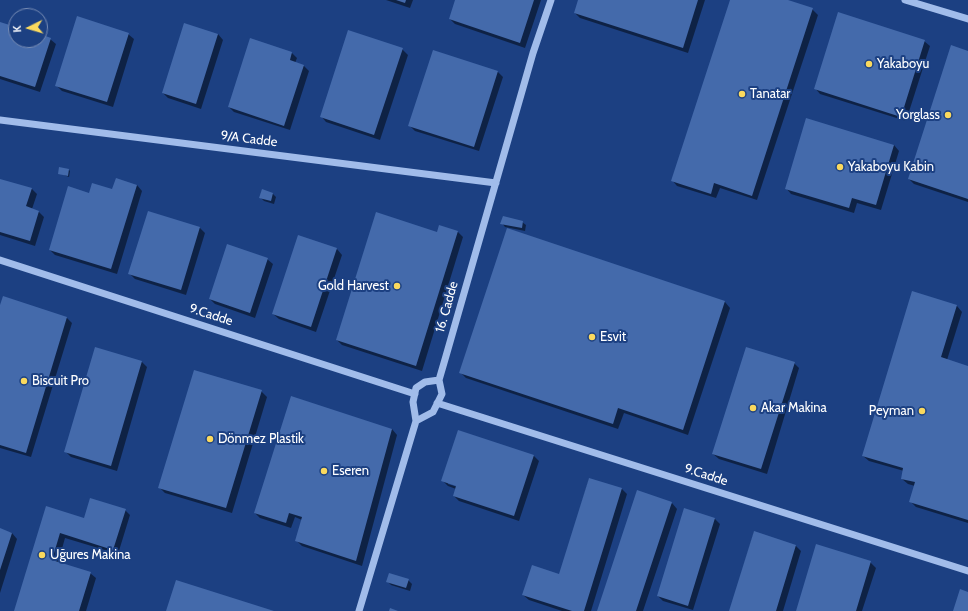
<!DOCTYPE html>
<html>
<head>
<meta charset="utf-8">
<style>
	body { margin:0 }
	#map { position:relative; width:968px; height:611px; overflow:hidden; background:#1c4082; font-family:Cabin,sans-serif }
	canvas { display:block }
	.north { position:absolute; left:8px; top:8px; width:40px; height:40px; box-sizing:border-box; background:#1c4082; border:1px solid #778cb4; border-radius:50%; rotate:265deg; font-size:11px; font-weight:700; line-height:16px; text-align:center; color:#fff }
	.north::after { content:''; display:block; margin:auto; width:14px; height:18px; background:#fad95e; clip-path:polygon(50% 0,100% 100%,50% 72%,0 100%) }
</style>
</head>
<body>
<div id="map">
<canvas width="968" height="611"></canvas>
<div class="north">K</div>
</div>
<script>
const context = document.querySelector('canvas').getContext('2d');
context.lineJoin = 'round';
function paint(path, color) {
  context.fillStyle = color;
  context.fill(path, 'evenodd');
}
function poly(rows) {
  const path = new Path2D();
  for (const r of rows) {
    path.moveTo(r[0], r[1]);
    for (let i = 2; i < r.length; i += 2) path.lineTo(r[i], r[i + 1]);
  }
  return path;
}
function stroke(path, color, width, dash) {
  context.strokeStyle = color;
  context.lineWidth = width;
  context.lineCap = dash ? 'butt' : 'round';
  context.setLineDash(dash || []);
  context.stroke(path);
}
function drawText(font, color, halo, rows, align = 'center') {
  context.font = font + ' Cabin,sans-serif';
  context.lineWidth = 4;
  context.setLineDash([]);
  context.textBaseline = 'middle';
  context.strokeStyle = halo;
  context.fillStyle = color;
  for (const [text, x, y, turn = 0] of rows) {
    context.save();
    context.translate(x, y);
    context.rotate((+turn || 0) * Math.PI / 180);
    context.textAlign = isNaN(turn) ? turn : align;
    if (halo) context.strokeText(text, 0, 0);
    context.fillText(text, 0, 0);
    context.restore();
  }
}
paint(poly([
	[386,0,413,0,410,8],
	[456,0,541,0,525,48,455,24,450,19],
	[579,0,705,0,688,53,580,18,575,13],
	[731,0,785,0,812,9,818,15,757,200,720,188,716,198,677,186,672,180],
	[0,23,16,28,16,40,40,40,40,36,50,39,56,44,40,92,0,79],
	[128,34,134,39,113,107,62,91,56,85],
	[218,34,223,40,201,109,168,98,163,93],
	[924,41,930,46,906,121,820,94,815,88],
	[402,49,408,55,380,140,326,122,321,116],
	[968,52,968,202,914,184,909,179],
	[292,53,297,58,295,63,304,66,309,71,290,130,234,112,229,107],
	[497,71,503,77,479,151,415,131,410,126],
	[894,145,899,151,881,210,857,203,854,213,791,194,786,188],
	[69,170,70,171,69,177,59,173],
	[0,180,32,189,37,194,32,209,39,212,44,217,35,246,0,235],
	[137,185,142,191,117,274,55,255,50,250,90,194],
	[262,191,273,194,276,197,274,204,264,201,260,197],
	[149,212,200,228,205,233,186,295,135,279,130,274],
	[522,222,526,225,525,231,505,227,502,223],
	[440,226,458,232,463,237,422,371,342,345,337,340,438,233],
	[508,229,725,302,730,308,688,435,624,413,618,429,466,378,460,372],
	[337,249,342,255,316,332,279,319,273,314],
	[267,259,273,264,255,318,215,304,210,299],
	[913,293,957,306,962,312,947,360,968,367,968,523,916,507,910,501,915,486,908,484,902,479,904,471,869,461,863,456],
	[3,298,67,318,72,323,31,457,0,448,0,308],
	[96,348,142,362,147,367,117,471,71,457,65,451],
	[794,363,799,368,767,474,719,459,713,454],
	[261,391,267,397,232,513,165,493,160,488],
	[392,429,397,435,362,566,302,546,297,541,302,520,295,517,291,528,260,518,255,513],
	[533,455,539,461,519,521,459,501,454,496,456,489,448,486,443,481],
	[448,482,461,487,461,488,448,484],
	[589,479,622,489,627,494,591,611,562,611,529,600,523,595,560,575],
	[672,503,677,509,643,611,598,611],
	[47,508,85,519,125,510,130,515,118,554,65,538,58,563,90,573,96,578,86,611,15,611],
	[685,509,715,519,720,524,693,610,663,601,658,596],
	[0,530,12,533,17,539,0,593],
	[754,532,796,546,801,551,783,611,730,611],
	[870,562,876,568,862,611,797,611],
	[408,580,412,584,410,591,391,585,387,581]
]), '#0007');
paint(poly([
	[396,0,406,0,405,3],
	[455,0,534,0,520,43,449,19],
	[578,0,698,0,683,48,574,13],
	[730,0,788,0,813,8,752,196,714,183,711,194,671,181],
	[838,12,925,40,901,117,814,89],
	[77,16,129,33,107,102,55,86],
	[0,22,16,27,16,40,40,40,40,34,51,38,35,87,0,76],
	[184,23,218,34,196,104,162,93],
	[348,30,403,48,374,135,320,117],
	[250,38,292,52,290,60,304,65,284,126,228,107],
	[951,45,968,51,968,199,908,179],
	[433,50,498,71,474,147,408,126],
	[806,118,894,145,876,205,852,198,849,208,785,189],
	[59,167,69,169,68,176,58,174],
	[116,178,137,185,111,269,49,250,68,186,89,193,92,183,112,189],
	[0,179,32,188,26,206,39,211,30,241,0,232],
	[262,189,273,193,271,201,259,198],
	[148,211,200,227,181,290,128,274],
	[376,212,437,232,439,225,458,231,416,366,336,340],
	[503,216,523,221,522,228,500,224],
	[507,228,725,301,683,430,618,408,613,424,459,373],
	[298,235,337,248,311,327,272,314],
	[227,244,268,258,250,313,209,299],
	[912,291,957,305,941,357,968,366,968,520,909,502,915,482,901,479,903,468,862,456],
	[3,296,67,317,26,453,0,445,0,305],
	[95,347,142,361,111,466,64,452],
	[746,347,795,362,761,469,712,454],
	[194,370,262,390,226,508,158,488],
	[291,396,392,429,356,561,295,541,302,517,289,513,286,523,254,513],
	[458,430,534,455,514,516,453,496,456,486,441,481],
	[589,478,622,488,584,611,572,611,522,595,532,565,559,574],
	[637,490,672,502,636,611,597,611],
	[90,498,126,509,113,550,60,533,52,560,91,572,79,611,14,611,46,506,84,518],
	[684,508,715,518,688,606,657,596],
	[0,528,12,533,0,570],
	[754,531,796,545,776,611,729,611],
	[816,544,871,561,856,611,796,611],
	[389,573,409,579,406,588,386,582],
	[176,580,274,611,166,611],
	[960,589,968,592,968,611,953,611],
	[390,608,398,611,389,611]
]), '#446aab');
stroke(poly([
	[905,0,968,19],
	[0,120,496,183],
	[0,260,415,394],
	[437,403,968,571],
	[416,421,413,402,416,388,425,382,439,380],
	[359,611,416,421,433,412,442,394,439,380,446,356,533,53,551,0]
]), '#a1bcea', 7);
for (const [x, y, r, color] of [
	[869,64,4,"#fad95e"],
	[742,94,4,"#fad95e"],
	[948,115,4,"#fad95e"],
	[840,167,4,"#fad95e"],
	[397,286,4,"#fad95e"],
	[592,337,4,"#fad95e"],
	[24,381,4,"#fad95e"],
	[753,408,4,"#fad95e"],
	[922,411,4,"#fad95e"],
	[210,439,4,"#fad95e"],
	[324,471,4,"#fad95e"],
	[42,555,4,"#fad95e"]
]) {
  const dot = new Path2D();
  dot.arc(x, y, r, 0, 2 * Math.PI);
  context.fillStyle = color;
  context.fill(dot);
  stroke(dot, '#1c4082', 1.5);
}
drawText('13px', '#fff', '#1c4082', [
	["Yakaboyu",877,64],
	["Tanatar",750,94],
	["Yorglass",940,115,"right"],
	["Yakaboyu Kabin",848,167],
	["Gold Harvest",389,286,"right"],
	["Esvit",600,337],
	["Biscuit Pro",32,381],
	["Akar Makina",761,408],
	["Peyman",914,411,"right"],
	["Dönmez Plastik",218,439],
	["Eseren",332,471],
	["Uğures Makina",50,555]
], 'left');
drawText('13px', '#fff', '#1c4082', [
	["9/A Cadde",249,139,7],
	["16. Cadde",447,307,-74],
	["9.Cadde",211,315,18],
	["9.Cadde",706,475,18]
]);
</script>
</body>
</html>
